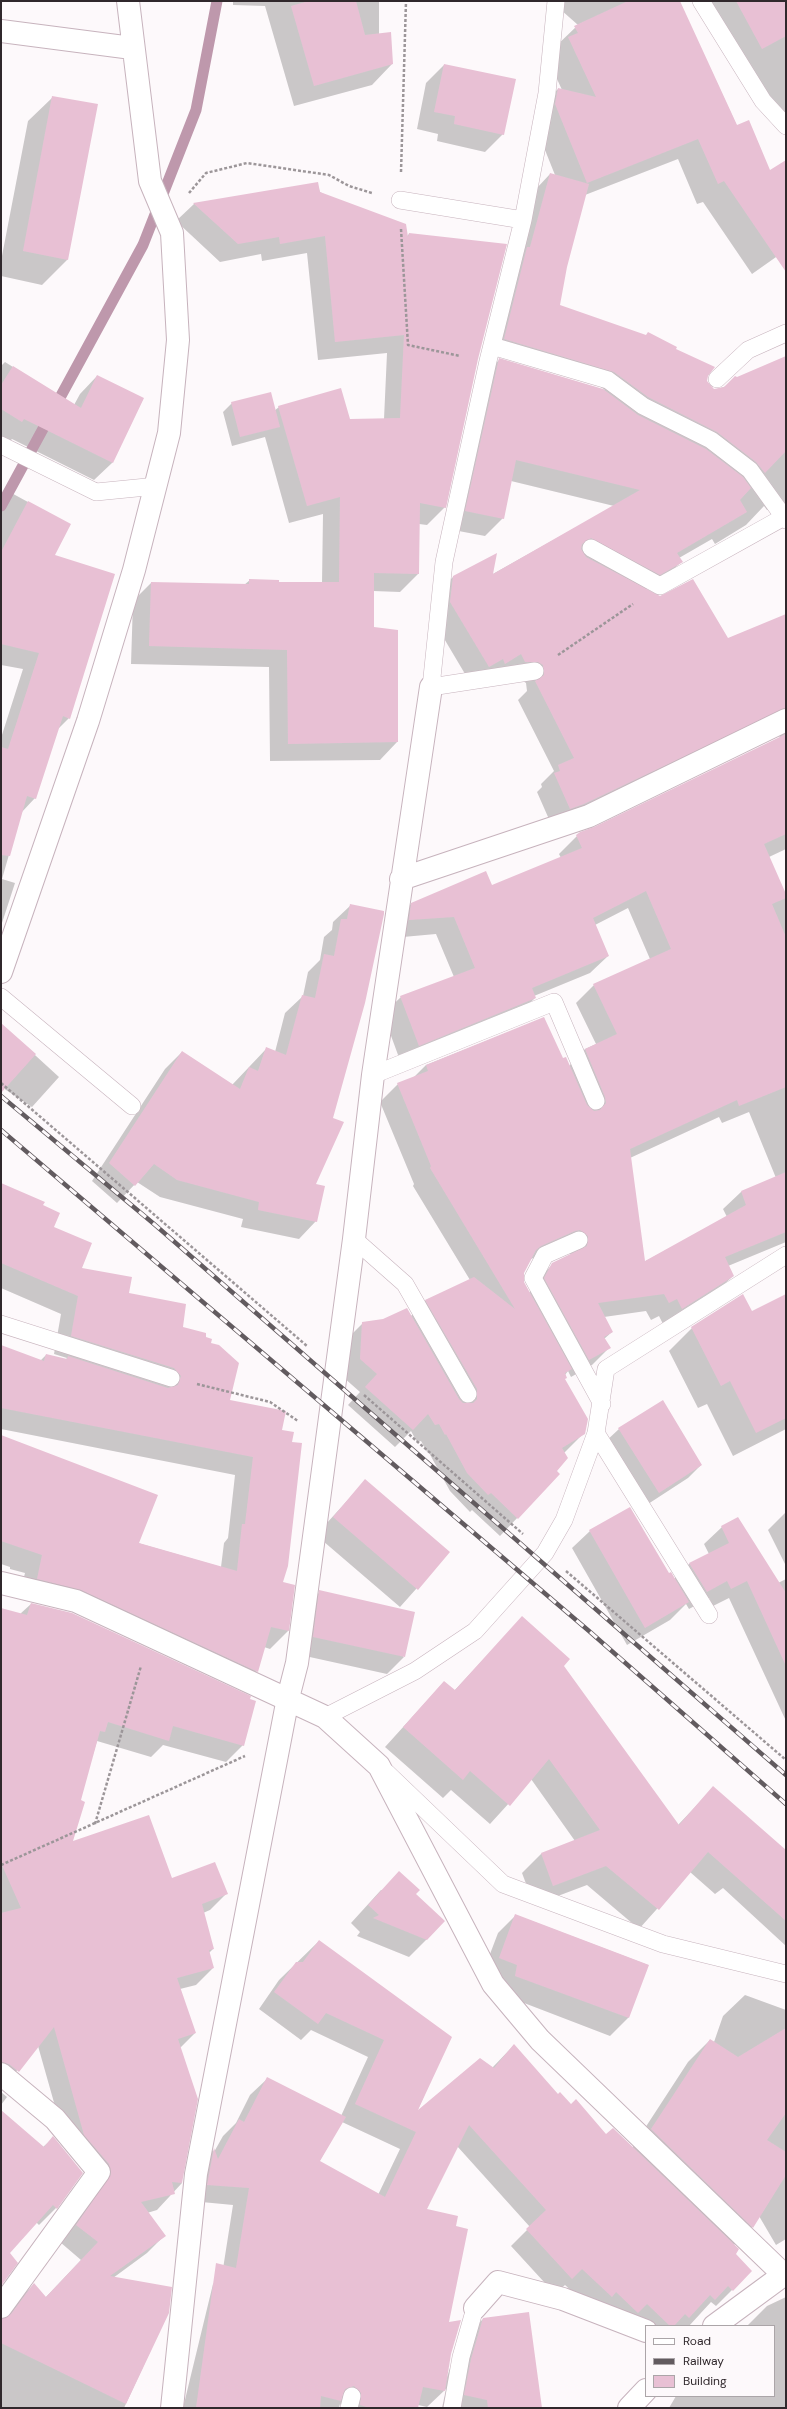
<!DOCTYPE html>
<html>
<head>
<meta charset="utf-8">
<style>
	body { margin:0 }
	#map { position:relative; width:787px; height:2409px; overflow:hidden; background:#fdf9fb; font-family:"DM Sans",sans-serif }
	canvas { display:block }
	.frame { position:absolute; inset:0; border:2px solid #30282c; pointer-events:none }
	.legend { position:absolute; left:645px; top:2325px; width:130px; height:72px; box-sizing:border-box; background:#fdf9fb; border:1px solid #aba5a8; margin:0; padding:5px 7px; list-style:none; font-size:12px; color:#30282c }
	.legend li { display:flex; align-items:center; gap:8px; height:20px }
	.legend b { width:20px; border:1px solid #aba5a8 }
</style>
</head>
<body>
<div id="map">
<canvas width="787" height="2409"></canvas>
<div class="frame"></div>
<ul class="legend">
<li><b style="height:5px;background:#fff"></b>Road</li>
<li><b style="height:5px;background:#625b5f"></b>Railway</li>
<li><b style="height:11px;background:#e8c0d4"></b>Building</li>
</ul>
</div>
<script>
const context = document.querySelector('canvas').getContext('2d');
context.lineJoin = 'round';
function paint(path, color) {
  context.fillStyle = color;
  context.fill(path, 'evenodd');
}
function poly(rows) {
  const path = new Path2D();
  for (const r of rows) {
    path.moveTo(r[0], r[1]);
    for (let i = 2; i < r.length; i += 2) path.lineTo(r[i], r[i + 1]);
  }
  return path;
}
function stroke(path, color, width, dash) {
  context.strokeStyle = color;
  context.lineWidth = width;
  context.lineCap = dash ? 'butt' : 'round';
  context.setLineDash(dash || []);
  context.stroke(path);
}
paint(poly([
	[233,1,379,1,379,34,392,64,372,85,294,106,265,6,233,5],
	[679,1,737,126,770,172,786,181,786,250,752,274,703,202,697,204,678,159,585,195,566,266,559,306,675,349,706,376,706,382,713,390,724,387,737,378,786,357,786,507,783,501,767,510,764,506,746,525,715,544,712,539,679,558,681,562,664,579,646,590,727,639,786,615,786,849,769,857,786,896,786,1242,728,1266,733,1276,715,1293,664,1326,659,1316,651,1320,646,1311,604,1317,612,1332,604,1339,609,1348,592,1365,571,1377,568,1371,565,1375,564,1380,584,1433,564,1453,556,1471,559,1474,500,1536,472,1510,470,1512,450,1491,428,1451,427,1452,421,1441,417,1442,411,1431,395,1447,348,1405,360,1392,343,1377,345,1341,363,1323,411,1316,426,1300,470,1280,413,1186,414,1184,380,1102,398,1084,414,1077,426,1065,544,1018,562,1060,569,1066,585,1049,596,1044,576,1003,594,985,650,959,628,908,595,925,608,956,590,973,534,996,535,998,517,1016,401,1063,383,1014,401,997,454,977,436,934,392,938,394,921,412,903,491,887,561,858,559,854,577,836,780,738,776,727,552,826,537,792,542,787,541,784,554,771,518,700,527,691,526,683,520,679,471,684,433,620,435,595,453,577,491,575,614,506,511,481,503,518,485,536,448,529,482,377,499,360,605,390,599,386,490,353,536,189,550,174,555,175,535,125,537,110,558,89,562,90,548,59,554,48,578,25,552,2],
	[749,1112,776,1178,741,1192,723,1209,727,1217,644,1262,630,1158,719,1117,722,1123],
	[557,1248,567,1249,571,1255,553,1264,535,1282,529,1293,523,1283,523,1273,531,1259],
	[704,1,782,1,786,7,786,128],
	[444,65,503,134,485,152,437,141,438,134,417,129,426,83],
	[53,97,97,105,67,260,42,285,1,276,1,261,28,121],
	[317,183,320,192,406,237,409,234,477,358,445,507,427,525,419,524,418,574,400,592,373,591,373,628,397,742,380,760,270,761,269,667,131,664,133,601,151,583,244,585,250,580,278,583,322,583,323,514,289,523,265,437,232,446,223,412,232,403,274,411,279,407,350,420,384,419,387,353,318,360,307,253,262,261,261,254,220,262,176,221,194,204],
	[5,362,74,405,80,394,97,376,143,399,112,463,94,480,12,439,1,450,1,366],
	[6,490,70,525,53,555,69,718,58,729,35,798,21,813,2,879,15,883,1,926,1,738,23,669,1,665,1,496],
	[351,905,315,1185,316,1221,299,1239,241,1227,243,1219,160,1197,137,1182,117,1203,92,1181,165,1069,182,1052,232,1085,267,1048,275,1052,285,1013,303,996,308,972,320,960,324,937,332,930,333,922],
	[1,1024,59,1077,32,1107,3,1088,1,1090],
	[1,1184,42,1206,52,1227,81,1269,181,1327,204,1338,210,1343,228,1400,281,1431,291,1442,282,1583,288,1631,270,1649,264,1647,257,1671,239,1689,63,1607,19,1597,25,1573,10,1569,10,1567,1,1564,1,1436,138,1543,221,1567,224,1543,228,1538,235,1475,1,1429,1,1346,40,1361,46,1355,65,1360,67,1358,54,1354,61,1314,1,1288],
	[786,1295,786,1429,733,1456,707,1404,698,1408,669,1351,692,1328,751,1313],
	[619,1429,701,1465,688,1478,645,1506,605,1442],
	[365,1481,449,1552,400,1607,316,1535],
	[786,1512,786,1566,768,1530],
	[722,1527,778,1583,786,1579,786,1721,729,1598,713,1606,709,1598,689,1609,686,1604,670,1620,627,1645,572,1548,590,1531,674,1579,689,1564,709,1554,704,1544],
	[320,1592,404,1657,387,1674,296,1654,302,1609],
	[31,1604,243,1745,226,1762,163,1745,151,1757,97,1741,79,1801,72,1843,172,1880,227,1893,210,1910,203,1913,213,1949,209,1953,213,1968,196,1985,180,1989,195,2033,180,2048,182,2183,157,2210,147,2213,164,2236,147,2253,113,2278,168,2313,124,2408,1,2408,1,2320,5,2318,17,2301,34,2284,45,2298,81,2260,60,2242,92,2181,68,2152,38,2046,1,2089,1,1609,20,1614],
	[522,1618,562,1666,678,1825,713,1788,786,1851,786,1946,723,1888,715,1894,690,1872,639,1929,587,1885,534,1905,522,1873,541,1854,575,1841,531,1779,490,1824,451,1790,443,1798,385,1747,444,1682,454,1691],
	[381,1890,415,1894,427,1939,409,1957,357,1936,360,1932,351,1923],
	[516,1915,648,1965,628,2018,610,2036,498,1993,482,1975,498,1933],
	[319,1941,450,2037,416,2114,492,2068,514,2045,558,2095,606,2136,632,2148,688,2062,710,2040,714,2042,723,2016,745,1995,786,2010,786,2239,776,2245,759,2216,752,2227,734,2245,732,2290,716,2306,711,2302,689,2326,646,2326,595,2312,565,2285,555,2294,511,2246,530,2227,457,2146,426,2210,448,2323,450,2354,445,2383,458,2344,483,2319,541,2408,442,2408,446,2389,427,2407,418,2405,417,2408,343,2408,340,2404,339,2408,183,2408,213,2284,222,2275,233,2205,191,2201,198,2165,213,2150,214,2152,223,2136,236,2123,250,2095,267,2079,341,2116,368,2057,311,2030,301,2040,259,2009,279,1980],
	[342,2122,400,2149,378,2195,319,2162],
	[1,2092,7,2097,1,2105],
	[1,2111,43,2147,53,2138,56,2208,39,2225,36,2222,9,2253,1,2285],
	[786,2297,786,2408,669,2408,676,2396,774,2396,774,2326,747,2326,767,2306]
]), '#0003');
stroke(poly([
	[1,506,143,245,196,110,217,1]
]), '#be98ac', 11);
paint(poly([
	[309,1,356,1,365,35,391,32,393,64,314,86,291,6],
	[628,1,680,1,737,125,749,120,770,170,786,160,786,272,724,181,718,184,698,139,587,183,555,104,558,88,596,97,568,37,578,33,574,26],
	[736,1,786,1,786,36,762,49],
	[444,64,516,79,504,135,454,124,455,116,434,112],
	[52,96,98,104,68,260,23,251],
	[550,173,589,184,567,267,560,305,646,335,648,332,677,347,676,349,715,367,708,376,707,381,714,389,724,387,735,376,737,377,786,356,786,451,765,473,756,462,717,432,648,397,614,372,504,339,527,247,530,247],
	[318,182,320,192,406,224,408,237,409,233,507,244,478,359,446,508,420,503,419,574,374,573,374,627,398,630,398,742,288,744,287,650,149,646,151,582,249,584,249,579,279,580,279,582,339,582,340,497,307,506,278,406,341,388,350,419,400,418,404,335,335,342,325,236,280,244,279,237,238,244,193,203],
	[499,358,603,389,638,415,706,449,743,477,751,488,740,500,747,512,677,553,683,562,660,575,591,538,582,544,581,549,586,557,660,596,693,579,728,638,786,614,786,708,584,804,570,809,554,773,560,771,558,765,574,758,535,681,544,675,543,665,538,662,525,662,521,654,505,664,503,659,489,667,450,602,453,576,497,553,493,574,640,490,516,460,504,519,465,511],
	[13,366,81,408,97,375,144,398,113,463,24,419,22,422,1,409,1,385],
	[271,392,280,427,240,437,231,402],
	[28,501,71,524,55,555,115,574,70,719,63,716,36,799,27,796,10,856,1,855,1,747,8,749,39,653,1,644,1,552],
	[786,734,786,834,764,844,786,894,786,898,772,904,786,937,786,1087,739,1106,737,1100,630,1149,645,1261,746,1205,741,1191,786,1172,786,1232,725,1257,734,1276,682,1309,677,1299,669,1303,664,1294,598,1303,613,1332,604,1337,611,1348,589,1360,544,1278,552,1263,587,1246,588,1236,580,1230,575,1231,541,1246,536,1250,524,1273,524,1282,572,1369,565,1373,567,1378,565,1379,588,1419,585,1434,562,1448,568,1458,557,1471,560,1474,518,1519,491,1493,488,1495,467,1473,446,1434,445,1435,439,1424,435,1425,428,1414,413,1430,365,1387,377,1374,360,1359,362,1322,383,1319,407,1308,459,1399,463,1403,473,1403,477,1399,477,1389,425,1300,474,1277,515,1309,430,1168,431,1166,397,1083,428,1071,426,1065,544,1017,563,1058,566,1057,587,1105,594,1111,600,1110,606,1103,605,1097,585,1049,617,1034,593,984,671,949,646,891,593,918,609,956,532,988,536,998,419,1046,400,996,475,968,454,917,409,920,411,903,486,871,492,885,582,848,576,835,580,832,594,827],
	[350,904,384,911,384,914,365,1003,333,1118,344,1122,316,1184,325,1186,317,1222,258,1210,259,1202,177,1180,154,1164,135,1186,109,1163,182,1051,240,1089,249,1067,258,1071,266,1047,286,1055,302,995,315,998,324,954,334,956,341,919,347,919],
	[1,1023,36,1054,1,1093],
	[1,1183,45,1202,43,1205,60,1213,54,1227,92,1243,82,1268,132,1277,129,1293,186,1304,183,1327,206,1333,206,1337,212,1339,211,1343,219,1345,239,1363,230,1400,286,1411,282,1430,294,1432,292,1442,302,1443,288,1566,283,1582,295,1585,289,1631,271,1627,258,1672,81,1590,37,1579,42,1555,1,1541,1,1435,158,1495,139,1543,237,1571,242,1524,245,1524,253,1457,1,1408,1,1345,44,1361,46,1354,67,1359,68,1356,168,1388,178,1385,181,1376,174,1368,71,1336,78,1296,1,1263],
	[743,1294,752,1311,786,1294,786,1418,756,1433,730,1381,721,1386,691,1327],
	[663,1400,702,1465,659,1493,618,1428],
	[365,1479,450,1552,418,1590,333,1517],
	[630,1507,669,1573,671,1572,689,1602,645,1628,589,1530],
	[738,1517,786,1593,786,1666,747,1581,731,1589,727,1581,707,1592,689,1563,729,1543,721,1526],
	[319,1590,415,1612,405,1657,313,1637],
	[31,1603,72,1613,251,1696,250,1699,256,1701,244,1746,173,1726,169,1741,108,1722,105,1732,100,1731,81,1800,85,1802,73,1841,149,1815,172,1878,215,1862,228,1894,202,1904,214,1949,209,1950,214,1968,177,1978,196,2033,178,2039,198,2099,182,2183,172,2182,175,2194,141,2202,166,2236,110,2276,172,2287,169,2313,126,2404,1,2343,1,2319,11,2314,34,2283,46,2297,98,2242,76,2225,111,2174,109,2164,84,2135,54,2027,19,2072,9,2064,1,2062,1,1913,21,1908,1,1863,1,1608,27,1615],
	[522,1616,570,1659,564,1666,679,1825,713,1786,786,1850,786,1921,708,1852,659,1910,606,1866,553,1886,541,1853,600,1830,549,1759,510,1806,470,1771,463,1780,403,1727,444,1681,455,1690],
	[399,1871,420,1890,416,1894,445,1921,427,1940,373,1918,379,1915,368,1905],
	[515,1914,649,1965,629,2018,515,1976,517,1965,499,1958],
	[319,1940,452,2037,418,2110,480,2058,494,2068,514,2044,558,2094,560,2092,571,2104,576,2099,606,2134,613,2128,739,2249,736,2254,752,2271,733,2291,728,2286,715,2300,710,2295,689,2318,685,2314,674,2326,670,2326,647,2304,638,2313,616,2292,612,2297,582,2269,572,2279,526,2229,546,2210,469,2125,427,2209,458,2216,456,2226,468,2229,449,2322,461,2320,451,2354,445,2391,423,2387,418,2408,370,2408,360,2405,361,2393,354,2386,345,2389,341,2401,321,2396,320,2408,196,2408,216,2263,236,2268,249,2188,207,2185,214,2148,218,2159,239,2119,244,2122,267,2077,346,2117,320,2161,385,2197,416,2132,355,2104,384,2040,326,2013,318,2024,274,1992,296,1962,303,1962],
	[786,2028,786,2113,767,2140,786,2152,786,2175,753,2228,651,2129,710,2039,738,2057],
	[1,2110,44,2147,53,2136,83,2173,57,2209,53,2205,10,2253,18,2263,1,2286],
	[529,2312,542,2408,488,2408,487,2400,464,2395,471,2359,483,2318]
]), '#e8c0d4');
const lane = poly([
	[701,1,763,101,786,126],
	[400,200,523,220],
	[492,346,608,380,643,406,711,440,750,470,786,520],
	[717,379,748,350,786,333],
	[1,445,96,492,157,486],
	[591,548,660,586,784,517],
	[535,671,431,687,444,562,488,361,523,220,547,93,556,1],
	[1,997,132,1106],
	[373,1075,554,1002,596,1101],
	[354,1239,405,1284,468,1394],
	[579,1240,545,1255,533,1278,602,1404],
	[1,1324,171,1378],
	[596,1433,709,1615],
	[325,1717,415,1671,475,1631,545,1553,564,1520,596,1433,606,1369,786,1255],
	[387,1773,503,1884,663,1944,786,1974],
	[349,2408,352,2396],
	[452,2408,461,2357,475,2308]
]);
const street = poly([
	[1,31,132,48],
	[401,879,589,816,786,720],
	[1,972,88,721,134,570,169,433,178,340,172,233,150,181,128,1],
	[1,1583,76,1601,325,1717,379,1766,493,1984,540,2040,783,2274],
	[1,2074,55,2119,99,2172,1,2307],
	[475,2308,498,2282,563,2299,646,2331],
	[714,2326,786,2273],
	[172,2408,196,2174,288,1698,297,1663,354,1239,373,1075,431,687],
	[629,2408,646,2390]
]);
stroke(lane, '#c7b3bd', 18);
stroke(street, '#c7b3bd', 24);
stroke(poly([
	[401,172,406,1],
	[189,193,206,173,247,163,329,175,349,186,372,193],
	[401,229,408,345,460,356],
	[558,655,633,604],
	[1,1083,307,1346],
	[197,1384,270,1402,298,1421],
	[364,1395,523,1534],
	[566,1571,786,1760],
	[95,1824,141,1666],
	[1,1865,245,1756]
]), '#9c9699', 2.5, [3, 2]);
stroke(lane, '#fff', 17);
stroke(street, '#fff', 22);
const rail = poly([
	[1,1096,154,1224,786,1775],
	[1,1130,589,1631,786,1804]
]);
stroke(rail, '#625b5f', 4.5);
stroke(rail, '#fdf9fb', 3, [9]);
</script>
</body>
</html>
